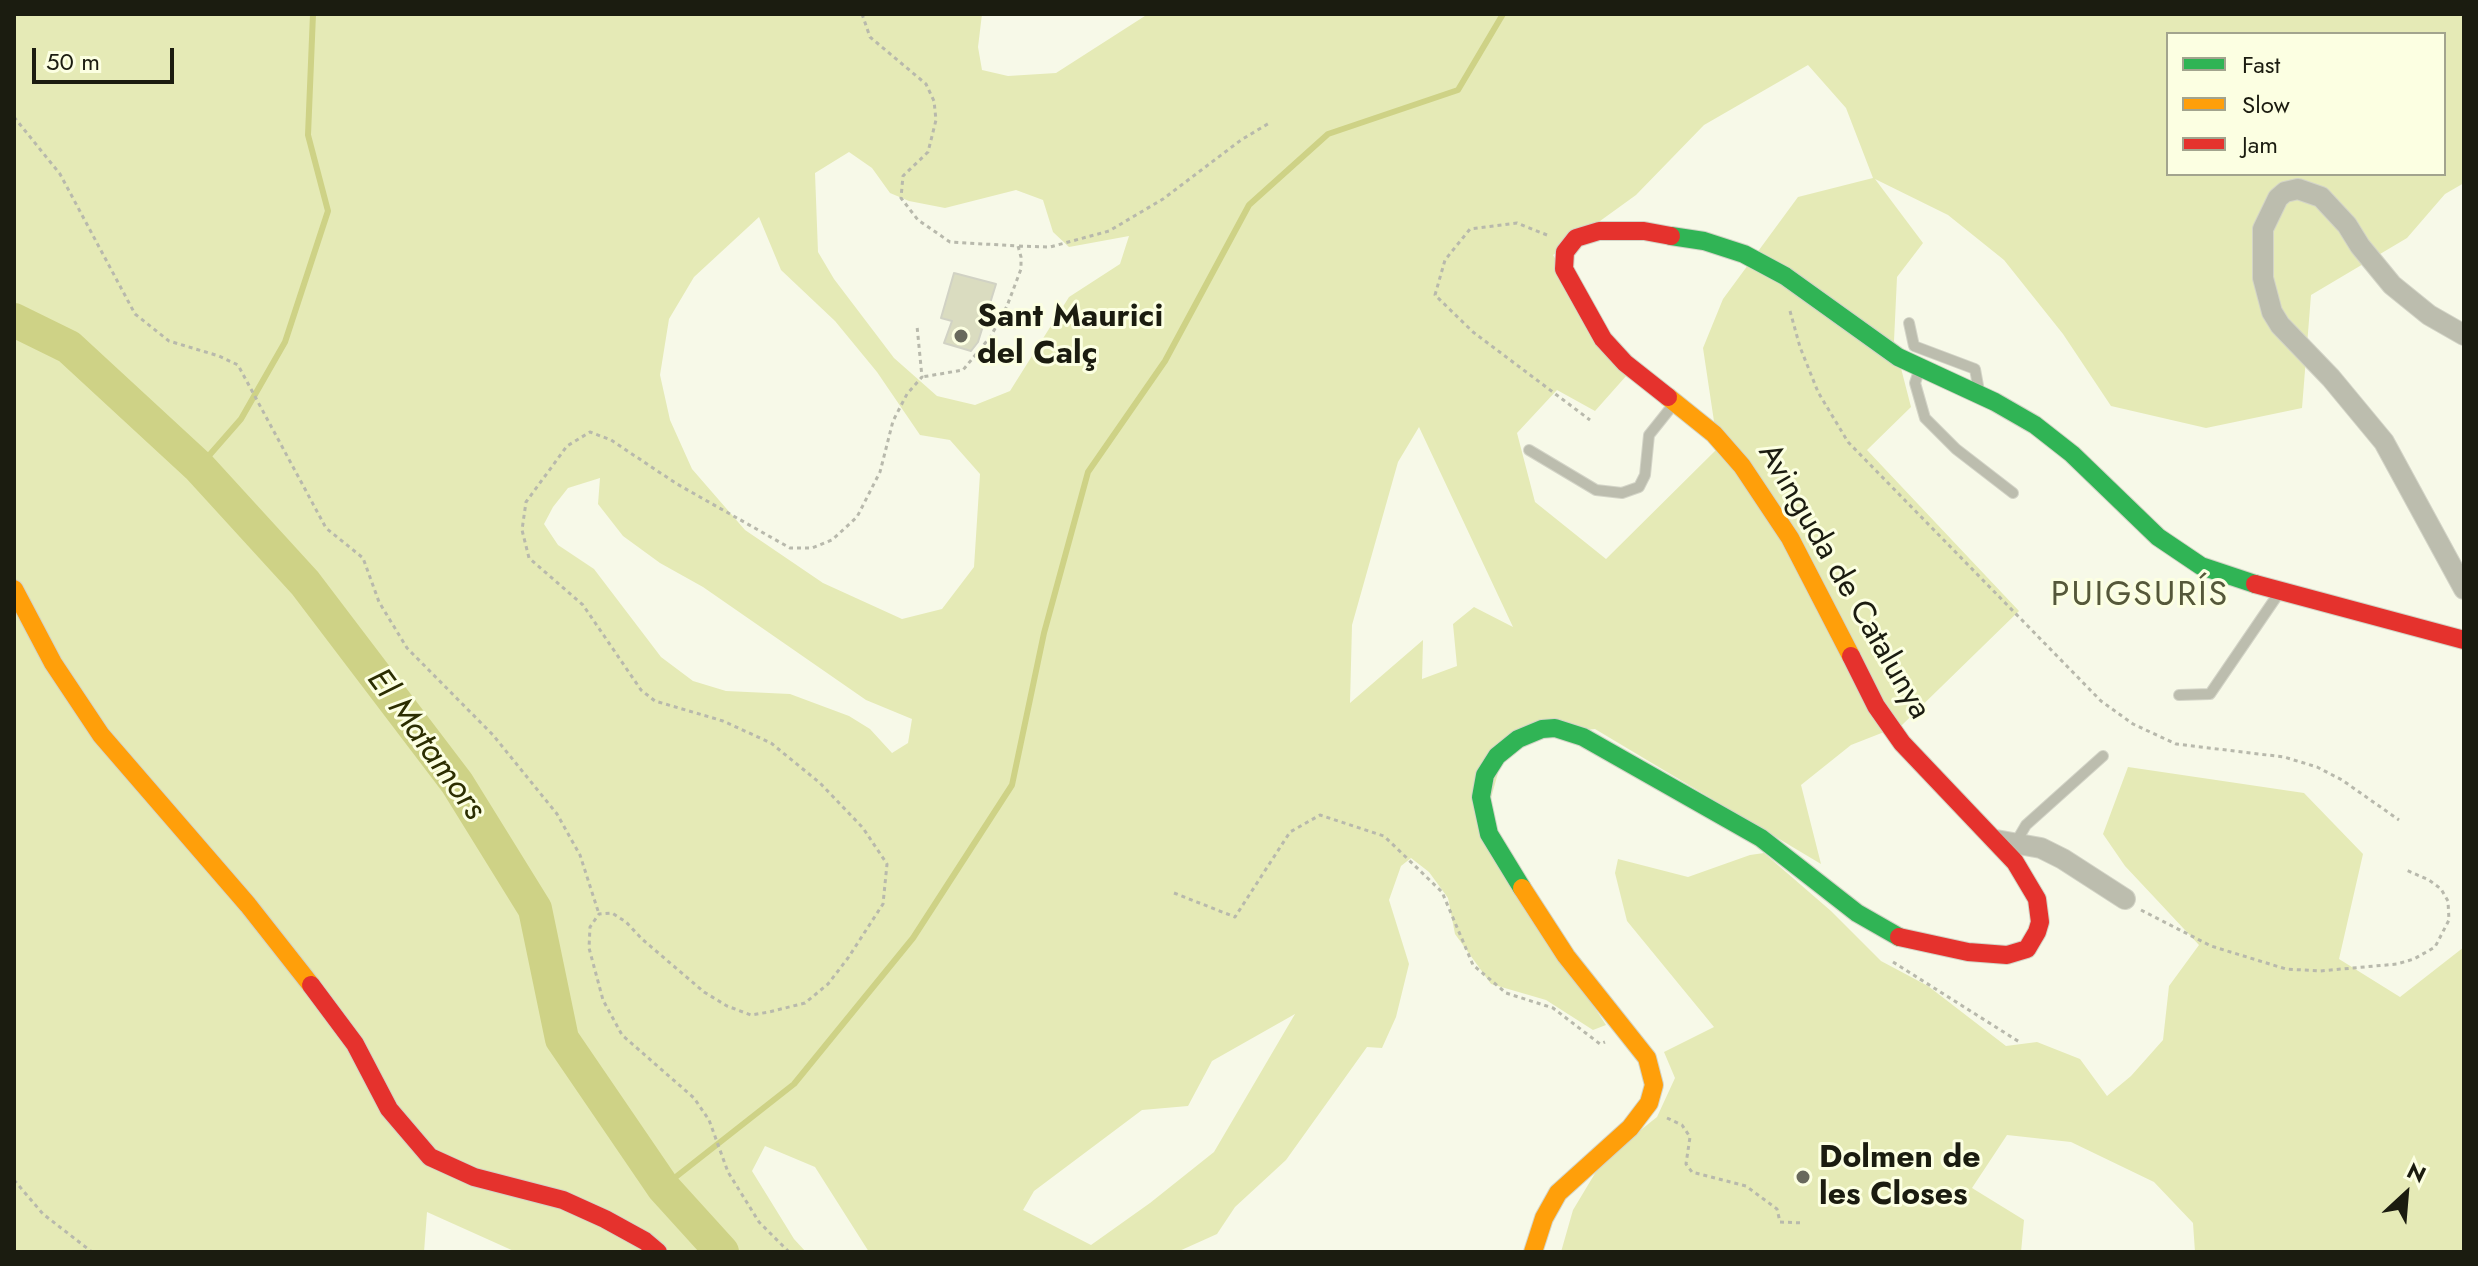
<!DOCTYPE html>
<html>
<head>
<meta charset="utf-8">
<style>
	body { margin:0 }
	#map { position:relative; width:2478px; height:1266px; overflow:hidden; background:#f7f9e8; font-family:Jost,sans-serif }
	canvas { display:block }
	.frame { position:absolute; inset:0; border:16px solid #1b1c10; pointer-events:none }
	.legend { position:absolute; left:2166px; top:32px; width:280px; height:144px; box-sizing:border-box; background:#fcffe2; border:2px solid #a2a48e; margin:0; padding:10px 14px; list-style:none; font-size:24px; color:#1b1c10 }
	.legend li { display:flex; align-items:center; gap:16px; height:40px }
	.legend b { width:40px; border:2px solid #a2a48e }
	.north { position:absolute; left:2366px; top:1154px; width:80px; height:80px; -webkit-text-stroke:6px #fcffe2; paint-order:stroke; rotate:26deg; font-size:22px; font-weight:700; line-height:32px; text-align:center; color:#1b1c10 }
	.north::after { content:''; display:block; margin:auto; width:28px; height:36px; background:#1b1c10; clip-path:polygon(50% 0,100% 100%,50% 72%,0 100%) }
	.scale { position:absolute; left:32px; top:48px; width:142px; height:36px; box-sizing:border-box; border:4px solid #1b1c10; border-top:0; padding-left:10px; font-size:24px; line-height:28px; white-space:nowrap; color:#1b1c10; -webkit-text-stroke:6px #fcffe2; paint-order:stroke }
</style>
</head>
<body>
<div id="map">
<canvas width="2478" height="1266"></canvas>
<div class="frame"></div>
<ul class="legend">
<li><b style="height:10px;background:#30b455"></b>Fast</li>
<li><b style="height:10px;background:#ff9f0a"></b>Slow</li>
<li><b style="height:10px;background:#e5322d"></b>Jam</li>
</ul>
<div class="north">N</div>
<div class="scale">50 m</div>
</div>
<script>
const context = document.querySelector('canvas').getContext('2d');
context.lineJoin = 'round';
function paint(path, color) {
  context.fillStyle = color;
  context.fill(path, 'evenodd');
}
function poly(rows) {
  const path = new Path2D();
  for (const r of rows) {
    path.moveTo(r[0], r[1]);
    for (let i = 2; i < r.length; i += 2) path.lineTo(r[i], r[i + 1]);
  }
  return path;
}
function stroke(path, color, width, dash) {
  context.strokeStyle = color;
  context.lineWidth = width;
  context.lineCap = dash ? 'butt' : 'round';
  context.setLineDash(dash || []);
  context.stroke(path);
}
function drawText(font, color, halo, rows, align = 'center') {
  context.font = font + ' Jost,sans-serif';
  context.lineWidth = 6;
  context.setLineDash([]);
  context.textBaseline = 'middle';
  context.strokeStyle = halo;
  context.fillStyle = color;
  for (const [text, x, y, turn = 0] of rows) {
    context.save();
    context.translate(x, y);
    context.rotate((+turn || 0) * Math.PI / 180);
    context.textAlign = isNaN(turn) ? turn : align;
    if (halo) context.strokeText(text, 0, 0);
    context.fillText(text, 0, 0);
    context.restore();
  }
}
paint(poly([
	[14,14,982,14,978,47,982,70,1008,76,1056,73,1148,14,2464,14,2464,183,2445,194,2407,238,2311,295,2302,408,2206,428,2111,406,2063,334,2004,260,1948,215,1875,179,1923,243,1897,277,1894,341,1911,407,1867,450,2019,611,1902,725,1851,745,1801,785,1821,864,1595,729,1508,737,1481,834,1606,1025,1593,1030,1546,1000,1491,984,1455,934,1448,898,1429,872,1411,858,1401,866,1389,900,1409,964,1396,1017,1382,1048,1367,1047,1286,1160,1235,1207,1217,1234,1177,1252,869,1252,815,1167,765,1146,752,1171,794,1239,806,1252,516,1252,427,1212,424,1252,14,1252],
	[2168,34,2444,34,2444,174,2168,174],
	[1808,65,1846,108,1873,178,1798,197,1723,299,1703,348,1718,448,1606,559,1535,502,1517,433,1557,390,1595,411,1627,375,1553,255,1636,195,1704,125],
	[849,152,872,168,890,193,909,201,945,208,1016,190,1043,200,1053,232,1069,247,1129,236,1120,264,1069,297,1010,391,975,405,937,396,894,358,834,279,818,252,815,173],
	[759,217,781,270,835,321,877,372,920,435,950,440,980,474,974,567,942,609,902,619,823,583,745,530,692,469,670,420,660,375,669,319,694,277],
	[1419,427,1513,627,1474,607,1453,624,1457,666,1422,679,1423,640,1350,703,1352,625,1398,462],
	[600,478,598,504,623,536,660,563,703,587,866,700,912,719,908,743,892,753,870,729,849,716,790,694,726,691,693,681,661,657,594,569,558,545,544,524,553,507,568,488],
	[1295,1014,1214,1152,1150,1203,1091,1245,1023,1210,1034,1191,1142,1110,1188,1106,1212,1061],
	[2128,767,2304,793,2363,854,2339,959,2400,997,2464,947,2464,1252,2195,1252,2193,1223,2154,1182,2071,1142,2007,1135,1972,1188,2024,1220,2021,1252,1561,1252,1573,1210,1603,1160,1657,1117,1675,1078,1664,1052,1714,1027,1627,921,1615,873,1618,859,1688,877,1750,855,1764,853,1831,911,1881,961,1928,986,2006,1046,2037,1042,2080,1059,2107,1096,2131,1076,2163,1040,2169,986,2199,945,2125,866,2103,834]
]), '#e5eab6');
stroke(poly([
	[199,467,241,419,285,342,328,211,308,135,313,14],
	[663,1187,794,1084,913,938,1012,785,1044,633,1088,472,1165,361,1249,205,1328,134,1458,90,1503,14]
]), '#ced286', 6);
stroke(poly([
	[14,320,69,347,199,467,305,583,457,783,535,909,562,1039,663,1187,722,1252]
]), '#ced286', 34);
const building = poly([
	[954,273,996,284,978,342,971,351,944,343,952,321,941,318,954,273]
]);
paint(building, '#dadcc0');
stroke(building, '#d1d2c4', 2);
const lane = poly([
	[1909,323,1914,346,1975,369,1979,391],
	[1919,371,1915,383,1925,418,1956,449,2013,493],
	[1529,450,1596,490,1622,493,1639,487,1645,475,1649,435,1673,405],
	[2179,695,2210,694,2279,593],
	[2016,842,2026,825,2103,756]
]);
const street = poly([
	[2464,335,2429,315,2392,285,2360,246,2347,225,2321,197,2298,189,2285,192,2278,198,2263,229,2263,278,2272,312,2280,325,2331,378,2384,442,2464,589],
	[1996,840,2041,848,2063,859,2125,899]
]);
const fast = poly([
	[1671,236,1704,241,1744,254,1785,276,1898,357,1995,402,2035,425,2072,454,2158,537,2201,566,2255,584],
	[1522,888,1489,834,1481,797,1485,775,1497,756,1518,739,1542,729,1555,728,1583,737,1761,838,1857,913,1899,937]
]);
const slow = poly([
	[1668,397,1714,434,1742,466,1790,538,1851,656],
	[14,589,53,663,101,735,248,905,311,985],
	[1522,888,1566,956,1647,1058,1654,1085,1649,1103,1630,1128,1558,1193,1544,1218,1533,1252]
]);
const jam = poly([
	[1668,397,1625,363,1603,339,1564,269,1565,252,1576,238,1599,231,1644,231,1671,236],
	[2255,584,2464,640],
	[1851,656,1876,706,1902,743,2015,862,2037,899,2040,922,2037,932,2027,949,2007,955,1968,952,1899,937],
	[311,985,355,1044,389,1109,430,1157,474,1177,563,1200,605,1219,645,1241,658,1252]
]);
stroke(lane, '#d3d4c7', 12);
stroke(street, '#d3d4c7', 22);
stroke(fast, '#d3d4c7', 20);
stroke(slow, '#d3d4c7', 20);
stroke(jam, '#d3d4c7', 20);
stroke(poly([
	[862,14,870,37,926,84,934,101,936,120,928,152,903,176,901,198,918,220,950,242,1018,246,1021,257,1021,269,1007,306,991,336,963,370,922,377],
	[14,117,60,174,135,314,169,341,219,356,238,365,326,528,363,558,379,602,407,648,493,735,557,814,580,855,599,914],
	[1547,235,1517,223,1470,229,1445,260,1435,295,1473,332,1590,420],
	[1019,246,1050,247,1109,231,1163,199,1241,140,1271,122],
	[1790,311,1800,347,1818,392,1848,442,2101,701,2133,724,2176,744,2284,757,2317,767,2342,780,2399,820],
	[1174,893,1235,917,1290,832,1320,815,1384,836,1442,892,1473,965,1506,993,1553,1008,1600,1044,1605,1042],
	[2141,910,2211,946,2286,969,2320,971,2397,964,2414,959,2435,947,2449,920,2448,901,2441,889,2429,880,2406,870],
	[1893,962,2021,1043],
	[1667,1118,1682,1125,1690,1137,1686,1164,1692,1172,1746,1186,1777,1209,1780,1222,1803,1223],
	[14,1180,43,1214,92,1252],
	[789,1252,759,1222,728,1172,709,1120,694,1098,622,1035,603,1000,589,948,590,927,599,914,612,913,626,922,642,939,704,992,727,1006,751,1015,769,1012,805,1003,828,984,848,958,883,904,887,864,863,828,820,783,771,743,723,721,655,701,641,690,583,605,529,558,522,530,526,502,567,446,590,432,611,440,677,484,790,548,812,548,832,540,857,517,880,472,893,421,907,394,922,377,917,326]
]), '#b8b9ac', 3, [4, 4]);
stroke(lane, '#bcbdae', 10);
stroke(street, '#bcbdae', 20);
stroke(fast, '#30b455', 18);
stroke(slow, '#ff9f0a', 18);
stroke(jam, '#e5322d', 18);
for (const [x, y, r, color] of [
	[961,336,8,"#68695c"],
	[1803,1177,8,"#68695c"]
]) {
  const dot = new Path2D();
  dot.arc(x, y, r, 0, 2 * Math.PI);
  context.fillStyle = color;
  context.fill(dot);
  stroke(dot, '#fcffe2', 3);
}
drawText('bold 32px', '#1b1c10', '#fcffe2', [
	["Sant Maurici",977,318],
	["del Calç",977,355],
	["Dolmen de",1819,1159],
	["les Closes",1819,1196]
], 'left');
drawText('32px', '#1b1c10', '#fcffe2', [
	["Avinguda de Catalunya",1843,582,60]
]);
context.letterSpacing = '2px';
drawText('34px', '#55583a', '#fcffe2', [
	["PUIGSURÍS",2140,597]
]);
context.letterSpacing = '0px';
drawText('italic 34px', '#2c2e01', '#fcffe2', [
	["El Matamors",425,745,54]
]);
</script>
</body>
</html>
